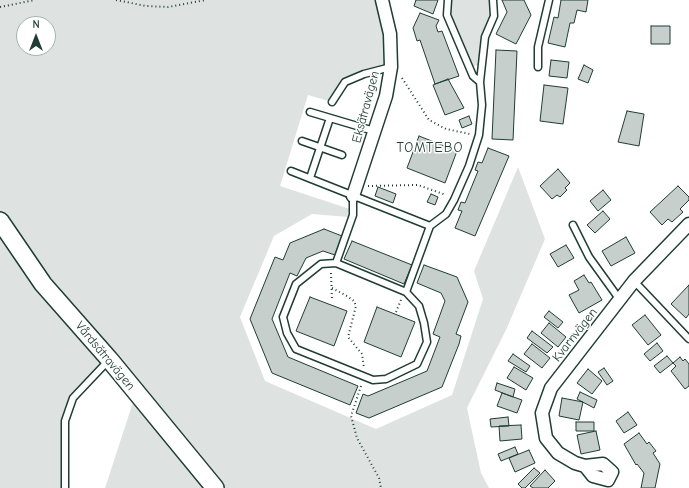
<!DOCTYPE html>
<html>
<head>
<meta charset="utf-8">
<style>
	body { margin:0 }
	#map { position:relative; width:689px; height:488px; overflow:hidden; background:#fff; font-family:"Comic Neue",sans-serif }
	canvas { display:block }
	.north { position:absolute; left:16px; top:16px; width:40px; height:40px; box-sizing:border-box; background:#fff; border:1px solid #a5b1ae; border-radius:50%; rotate:0deg; font-size:11px; font-weight:700; line-height:16px; text-align:center; color:#1f3d34 }
	.north::after { content:''; display:block; margin:auto; width:14px; height:18px; background:#1f3d34; clip-path:polygon(50% 0,100% 100%,50% 72%,0 100%) }
</style>
</head>
<body>
<div id="map">
<canvas width="689" height="488"></canvas>
<div class="north">N</div>
</div>
<script>
const context = document.querySelector('canvas').getContext('2d');
context.lineJoin = 'round';
function paint(path, color) {
  context.fillStyle = color;
  context.fill(path, 'evenodd');
}
function poly(rows) {
  const path = new Path2D();
  for (const r of rows) {
    path.moveTo(r[0], r[1]);
    for (let i = 2; i < r.length; i += 2) path.lineTo(r[i], r[i + 1]);
  }
  return path;
}
function stroke(path, color, width, dash) {
  context.strokeStyle = color;
  context.lineWidth = width;
  context.lineCap = dash ? 'butt' : 'round';
  context.setLineDash(dash || []);
  context.stroke(path);
}
function drawText(font, color, halo, rows, align = 'center') {
  context.font = font + ' "Comic Neue",sans-serif';
  context.lineWidth = 3;
  context.setLineDash([]);
  context.textBaseline = 'middle';
  context.strokeStyle = halo;
  context.fillStyle = color;
  for (const [text, x, y, turn = 0] of rows) {
    context.save();
    context.translate(x, y);
    context.rotate((+turn || 0) * Math.PI / 180);
    context.textAlign = isNaN(turn) ? turn : align;
    if (halo) context.strokeText(text, 0, 0);
    context.fillText(text, 0, 0);
    context.restore();
  }
}
paint(poly([
	[0,0,382,0,391,67,345,82,332,102,308,95,280,186,350,209,348,217,312,214,274,236,240,317,265,381,376,429,452,395,483,299,474,271,518,167,545,239,506,330,467,408,481,473,489,488,105,488,136,393,109,359,73,398,65,421,65,488,0,488],
	[24,24,48,24,48,48,24,48],
	[448,0,493,0,494,16,485,37,484,64,469,67,447,15]
]), '#dee3e2');
const building = poly([
	[416,0,438,0,433,14,414,6,416,0],
	[502,0,524,0,531,15,516,44,496,34,507,12,502,0],
	[561,0,588,0,586,12,577,10,574,23,570,23,565,47,548,43,554,17,558,18,561,0],
	[420,13,439,20,436,26,438,32,442,31,459,76,435,84,420,40,417,41,413,28,420,13],
	[651,26,670,26,670,44,651,44,651,26],
	[496,50,517,51,513,140,492,139,496,50],
	[551,60,569,62,567,78,549,76,551,60],
	[584,65,593,70,588,83,578,79,584,65],
	[448,79,464,108,445,115,433,85,448,79],
	[544,85,568,88,563,124,540,121,544,85],
	[627,111,644,114,639,146,618,142,627,111],
	[469,116,472,124,462,128,459,120,469,116],
	[419,136,457,151,445,183,407,168,419,136],
	[488,148,509,156,475,236,455,228,462,211,458,210,461,202,465,203,478,171,475,170,478,162,482,163,488,148],
	[558,169,570,183,565,188,567,190,560,197,557,195,552,199,540,186,558,169],
	[678,186,689,197,689,200,680,209,683,212,672,222,668,219,662,225,650,212,678,186],
	[378,187,396,194,393,203,375,196,378,187],
	[603,190,611,200,598,211,590,201,603,190],
	[431,194,438,197,435,205,427,202,431,194],
	[603,211,610,219,595,233,587,225,603,211],
	[324,229,342,236,335,255,323,251,306,258,297,276,290,273,272,319,288,357,358,386,350,405,272,373,250,319,275,257,283,260,290,243,324,229],
	[626,237,635,253,611,266,602,251,626,237],
	[352,241,412,265,404,284,344,259,352,241],
	[566,245,574,258,558,267,550,254,566,245],
	[424,265,457,277,468,302,456,334,461,336,459,344,442,387,369,418,356,413,363,394,368,396,427,371,440,337,433,334,445,301,441,293,417,283,424,265],
	[584,275,589,283,591,282,602,300,579,313,569,295,579,290,574,281,584,275],
	[689,285,689,314,686,318,671,304,689,285],
	[310,297,347,311,334,346,296,331,310,297],
	[377,307,415,322,401,357,364,342,377,307],
	[549,311,563,322,558,328,544,317,549,311],
	[645,315,661,335,648,345,632,325,645,315],
	[549,323,566,337,558,347,541,333,549,323],
	[532,331,553,347,547,353,527,338,532,331],
	[657,343,663,351,650,361,644,354,657,343],
	[532,344,550,358,542,368,524,354,532,344],
	[513,354,530,366,526,372,508,361,513,354],
	[667,356,673,363,660,373,654,366,667,356],
	[680,357,683,361,685,359,689,364,689,386,685,389,671,371,676,366,673,363,680,357],
	[514,367,533,378,526,390,507,378,514,367],
	[604,368,613,381,607,385,598,372,604,368],
	[588,369,602,381,592,394,577,383,588,369],
	[497,383,515,389,513,397,495,390,497,383],
	[580,392,597,400,594,408,577,399,580,392],
	[502,393,522,400,517,413,497,406,502,393],
	[562,398,583,402,579,420,559,416,562,398],
	[628,412,637,425,624,433,616,421,628,412],
	[508,417,509,426,491,427,490,419,508,417],
	[576,422,594,422,594,431,576,431,576,422],
	[521,425,522,439,500,441,499,426,521,425],
	[596,431,600,450,581,454,577,435,596,431],
	[639,433,647,444,649,442,656,451,653,453,660,464,655,488,641,488,644,473,637,464,636,465,624,444,639,433],
	[515,447,518,454,501,461,498,454,515,447],
	[529,450,535,463,515,472,509,458,529,450],
	[534,468,540,473,525,488,522,488,518,484,534,468],
	[545,470,555,481,548,488,533,488,530,486,545,470]
]);
paint(building, '#c7cfcc');
stroke(building, '#1f3d34', 1);
const lane = poly([
	[448,0,447,15,473,76,480,82],
	[538,67,538,47,549,0],
	[332,102,345,82,364,74,391,67],
	[310,112,374,131],
	[302,141,342,155],
	[291,171,430,226],
	[310,178,330,118],
	[573,225,589,257,620,300],
	[336,263,353,215,353,196],
	[634,281,689,339],
	[406,292,336,263,321,264,296,284,283,317,287,333,296,349,373,380,386,379,417,364,427,342,424,323,419,306,406,292,430,226,446,214,454,200,469,166,479,135,482,105,480,82,485,37,494,16,493,0],
	[65,488,65,421,73,398,108,361]
]);
const street = poly([
	[353,196,386,96,391,67,390,34,382,0],
	[585,466,593,476,608,480,612,472,603,464,585,466,575,463,558,453,546,438,542,413,551,388,634,281,689,224]
]);
const secondary = poly([
	[0,221,43,284,109,359,215,488]
]);
stroke(lane, '#1f3d34', 9);
stroke(street, '#1f3d34', 15);
stroke(secondary, '#1f3d34', 20);
stroke(poly([
	[116,0,146,6,168,7,206,0],
	[0,7,35,0],
	[402,78,429,120,446,129,470,134],
	[368,186,418,185,446,195],
	[331,273,332,300],
	[332,288,347,296,354,301,356,306,348,337,362,354,364,368],
	[396,312,401,300],
	[361,386,351,416,357,438,379,478,381,488]
]), '#1f3d34', 2, [1, 3]);
stroke(lane, '#fff', 6);
stroke(street, '#fff', 12);
stroke(secondary, '#fff', 17);
drawText('13px', '#1f3d34', '#fff', [
	["Eksätravägen",366,107,-75],
	["Kvarnvägen",575,335,-52],
	["Vårdsätravägen",105,356,50]
]);
context.letterSpacing = '1px';
drawText('14px', '#1f3d34', '#fff', [
	["TOMTEBO",430,148]
]);
context.letterSpacing = '0px';
</script>
</body>
</html>
